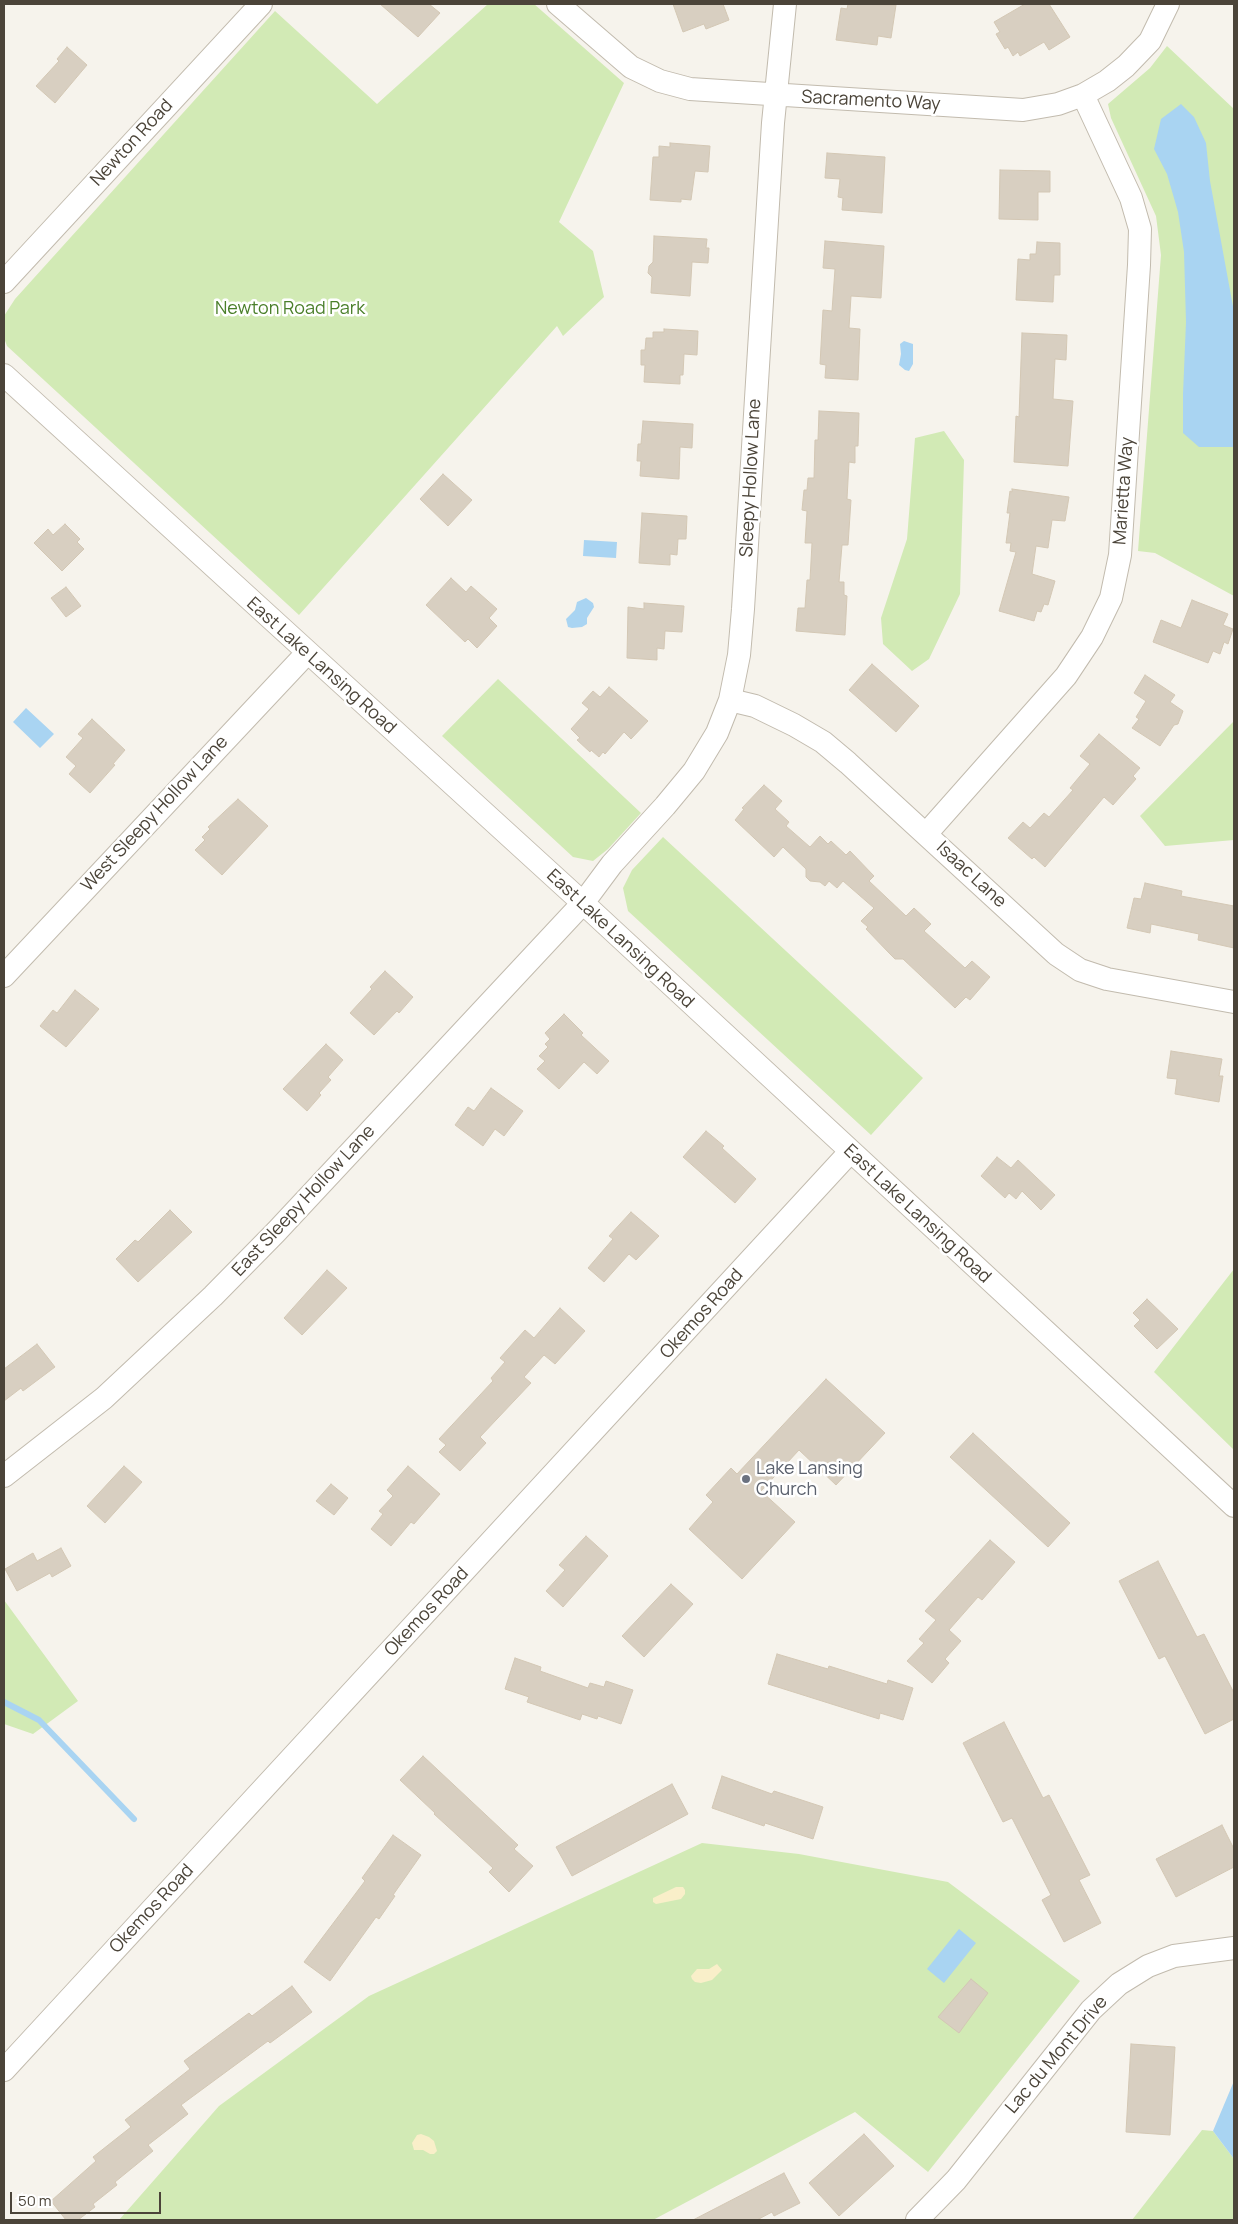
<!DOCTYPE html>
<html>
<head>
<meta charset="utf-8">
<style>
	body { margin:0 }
	#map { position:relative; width:1238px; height:2224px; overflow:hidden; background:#f6f3ec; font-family:Manrope,sans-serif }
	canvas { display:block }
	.frame { position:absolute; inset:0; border:5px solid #4b4439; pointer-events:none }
	.scale { position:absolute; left:10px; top:2192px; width:151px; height:22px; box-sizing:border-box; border:2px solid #4b4439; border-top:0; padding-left:6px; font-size:15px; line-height:18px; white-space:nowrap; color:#4b4439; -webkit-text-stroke:4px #fff; paint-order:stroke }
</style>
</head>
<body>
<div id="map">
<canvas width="1238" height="2224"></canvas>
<div class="frame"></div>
<div class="scale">50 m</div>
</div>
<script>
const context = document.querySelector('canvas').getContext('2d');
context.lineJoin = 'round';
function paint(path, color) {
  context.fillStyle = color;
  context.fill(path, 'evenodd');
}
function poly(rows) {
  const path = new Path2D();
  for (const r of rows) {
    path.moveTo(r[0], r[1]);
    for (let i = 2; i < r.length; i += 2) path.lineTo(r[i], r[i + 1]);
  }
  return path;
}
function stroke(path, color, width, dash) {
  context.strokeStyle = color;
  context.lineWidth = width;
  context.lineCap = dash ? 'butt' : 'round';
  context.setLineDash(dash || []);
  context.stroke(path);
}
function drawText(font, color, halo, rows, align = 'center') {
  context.font = font + ' Manrope,sans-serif';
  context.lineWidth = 5;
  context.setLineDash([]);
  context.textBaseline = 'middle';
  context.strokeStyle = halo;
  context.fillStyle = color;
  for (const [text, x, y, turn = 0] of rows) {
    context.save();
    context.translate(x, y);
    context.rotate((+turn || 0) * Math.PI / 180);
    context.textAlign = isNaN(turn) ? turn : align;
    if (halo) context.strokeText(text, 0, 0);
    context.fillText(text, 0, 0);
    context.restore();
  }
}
paint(poly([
	[488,4,534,4,624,83,559,222,593,251,604,297,563,336,557,326,299,615,7,346,4,338,4,316,15,299,275,11,377,104],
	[1167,46,1234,109,1234,596,1155,553,1138,551,1161,255,1156,216,1111,118,1108,104,1150,68],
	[944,431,964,460,960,594,929,659,912,671,883,644,881,618,907,539,915,438],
	[498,679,641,813,608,849,593,861,573,857,442,736],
	[1234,721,1234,840,1165,846,1140,816],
	[663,837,923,1078,871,1135,628,911,623,888,632,870],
	[1234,1269,1234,1450,1154,1372],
	[4,1600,78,1701,33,1734,4,1724],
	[702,1843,799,1854,948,1882,1080,1981,928,2172,855,2112,653,2220,119,2220,219,2106,369,1996],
	[1202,2130,1213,2131,1234,2159,1234,2220,1132,2220]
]), '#d2eab5');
paint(poly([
	[676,1887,683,1887,685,1890,685,1894,681,1899,656,1904,653,1902,653,1898],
	[717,1964,722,1970,712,1980,701,1983,695,1982,692,1979,691,1976,697,1969,709,1969],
	[421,2134,429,2137,434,2141,437,2151,434,2154,430,2154,423,2150,414,2150,412,2143,417,2135]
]), '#f9efc9');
paint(poly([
	[1181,104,1194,117,1206,143,1210,181,1234,312,1234,447,1199,447,1183,433,1183,394,1186,322,1184,252,1178,212,1167,174,1154,149,1161,119],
	[904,341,913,344,913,364,909,371,905,370,899,365,901,354,900,344],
	[584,540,617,542,616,558,583,556],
	[586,598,593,603,594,607,587,618,587,624,582,627,572,628,568,627,566,619,575,610,577,602],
	[26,708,54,734,40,748,13,722],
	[959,1929,976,1943,944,1983,927,1969],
	[1234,2081,1234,2159,1213,2131]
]), '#a9d4f2');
stroke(poly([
	[4,1702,39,1720,134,1819]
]), '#a9d4f2', 6);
const building = poly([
	[380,4,429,4,440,13,418,37,380,4],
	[673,4,723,4,729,20,706,29,704,24,683,32,673,4],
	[848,4,896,5,891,38,878,36,877,45,836,40,841,8,847,9,848,4],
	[1025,4,1049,4,1070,37,1049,50,1044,42,1020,56,1018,52,1013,56,1008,47,1005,49,996,34,1000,32,994,22,1025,4],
	[67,47,87,65,55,103,36,86,59,61,57,59,67,47],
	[670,143,710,146,708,172,695,171,691,200,681,199,681,202,650,200,653,157,659,157,659,146,670,147,670,143],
	[827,153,885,157,882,213,842,210,843,198,838,197,840,179,825,178,827,153],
	[1000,170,1050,171,1050,192,1038,192,1038,220,999,219,1000,170],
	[654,236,707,239,706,248,709,248,708,263,692,262,690,296,651,293,652,277,648,273,649,266,653,262,654,236],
	[825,241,884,246,881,298,851,296,849,328,860,329,858,380,825,378,826,365,820,364,823,310,832,311,835,269,823,268,825,241],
	[1037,242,1060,243,1060,275,1054,275,1053,302,1016,300,1018,259,1030,260,1030,254,1036,254,1037,242],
	[664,329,698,331,697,355,684,354,683,375,680,375,680,384,644,382,645,365,641,365,641,350,645,350,646,338,653,338,653,332,664,332,664,329],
	[1022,333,1067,335,1066,360,1055,359,1053,399,1073,401,1068,466,1014,462,1016,416,1019,417,1022,333],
	[819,411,859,413,858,446,855,446,855,463,849,462,847,499,851,500,848,545,842,545,839,582,844,582,844,595,847,596,845,635,796,631,798,608,805,608,807,580,810,580,812,543,805,543,807,511,802,510,804,490,807,490,808,478,814,478,815,440,818,440,819,411],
	[643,421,693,424,692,448,680,447,679,479,640,476,641,461,637,461,638,444,641,444,643,421],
	[443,474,472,500,448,526,420,499,443,474],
	[1012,489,1069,497,1065,521,1052,520,1048,548,1036,546,1032,574,1055,581,1048,605,1044,604,1041,612,1037,611,1034,621,999,611,1016,552,1010,551,1011,543,1006,543,1010,513,1007,513,1010,491,1012,492,1012,489],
	[642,513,687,516,686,539,678,539,677,555,670,554,670,565,639,563,642,513],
	[65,524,80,539,77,542,84,549,62,571,34,543,48,529,53,535,65,524],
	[451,578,466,592,471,586,497,609,489,618,497,626,477,648,468,639,465,642,426,605,451,578],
	[66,587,81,606,66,617,51,598,66,587],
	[1192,600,1228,614,1223,625,1233,629,1228,644,1224,642,1220,654,1213,651,1208,663,1153,642,1161,620,1181,628,1192,600],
	[644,603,684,606,682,632,665,631,664,649,657,648,657,660,627,658,628,607,644,609,644,603],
	[872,664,919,706,896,732,849,690,872,664],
	[1145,675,1175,695,1170,702,1183,711,1178,724,1174,725,1160,746,1132,728,1139,719,1136,717,1146,701,1134,693,1145,675],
	[609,687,648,721,631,739,624,732,605,754,603,752,599,757,591,750,590,752,577,740,580,738,571,729,589,709,582,703,593,691,600,697,609,687],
	[92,719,125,750,113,764,115,765,90,793,69,774,76,766,66,757,83,738,78,734,92,719],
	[1099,734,1140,768,1133,776,1136,779,1113,805,1104,797,1045,867,1034,857,1032,859,1008,838,1023,822,1030,828,1044,813,1049,817,1073,790,1070,788,1090,764,1080,756,1099,734],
	[764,785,782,801,775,809,789,822,786,826,810,847,820,836,828,844,831,841,846,855,850,851,874,876,869,881,906,916,914,908,931,924,924,931,965,968,972,961,990,977,970,1000,966,997,955,1008,903,959,895,959,889,953,866,929,868,927,861,921,874,908,843,881,837,888,829,881,825,886,820,882,810,881,806,877,806,869,783,847,774,857,735,820,744,809,742,808,764,785],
	[238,799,268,826,222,875,195,850,205,840,202,837,210,829,208,827,238,799],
	[1145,883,1182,891,1181,896,1234,906,1234,948,1198,940,1199,934,1151,924,1150,933,1127,928,1134,898,1141,899,1145,883],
	[385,971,413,997,399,1013,397,1011,374,1035,350,1013,372,989,370,987,385,971],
	[75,990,99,1009,66,1047,40,1026,53,1010,57,1013,75,990],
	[564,1014,583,1033,581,1035,609,1061,597,1074,584,1062,559,1089,537,1069,545,1061,539,1056,548,1047,545,1044,550,1039,545,1033,564,1014],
	[326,1044,343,1060,328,1077,331,1080,319,1093,321,1095,307,1111,283,1089,326,1044],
	[1171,1051,1222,1059,1219,1076,1223,1076,1219,1102,1175,1094,1177,1079,1167,1078,1171,1051],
	[491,1088,523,1111,504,1136,495,1129,483,1146,455,1125,468,1107,474,1111,491,1088],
	[706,1131,724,1146,722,1148,756,1179,735,1203,683,1157,706,1131],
	[997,1157,1011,1168,1018,1160,1055,1195,1041,1210,1022,1191,1016,1199,1009,1193,1005,1198,981,1176,997,1157],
	[170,1210,192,1232,138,1282,116,1259,135,1240,138,1242,170,1210],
	[631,1212,659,1236,636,1260,629,1254,604,1282,588,1268,613,1239,609,1236,631,1212],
	[327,1270,347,1288,302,1335,284,1318,327,1270],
	[1147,1299,1178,1329,1157,1349,1134,1326,1140,1320,1133,1313,1147,1299],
	[560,1308,585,1331,555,1364,544,1355,524,1377,531,1383,480,1437,486,1443,460,1471,439,1452,446,1445,439,1439,493,1381,491,1378,505,1362,500,1358,525,1330,534,1338,560,1308],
	[37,1344,55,1367,23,1391,21,1388,4,1401,4,1369,37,1344],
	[826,1379,885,1433,836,1485,799,1450,761,1491,795,1522,742,1579,689,1529,713,1502,706,1495,731,1468,737,1474,826,1379],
	[973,1433,1070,1523,1048,1547,950,1457,973,1433],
	[124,1466,142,1482,105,1523,87,1506,124,1466],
	[408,1466,440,1494,414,1524,411,1522,391,1546,371,1529,383,1514,379,1511,393,1496,387,1490,408,1466],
	[331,1484,348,1498,334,1515,316,1501,331,1484],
	[586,1536,608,1556,563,1607,546,1591,565,1570,559,1565,586,1536],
	[990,1540,1015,1562,982,1600,978,1597,949,1630,961,1641,945,1659,949,1663,932,1683,907,1661,924,1643,919,1639,936,1620,925,1611,990,1540],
	[61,1548,71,1566,52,1577,50,1573,17,1591,5,1569,33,1553,37,1561,61,1548],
	[1158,1561,1197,1637,1204,1634,1234,1693,1234,1719,1205,1734,1165,1656,1159,1659,1119,1581,1158,1561],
	[671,1584,693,1604,644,1657,622,1636,671,1584],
	[777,1654,828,1669,829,1666,887,1684,888,1680,913,1688,903,1720,880,1713,879,1719,768,1684,777,1654],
	[515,1658,541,1667,540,1671,588,1688,590,1683,604,1687,606,1681,633,1690,621,1724,598,1716,597,1719,582,1714,580,1720,527,1702,529,1697,505,1689,515,1658],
	[1004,1722,1043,1798,1049,1795,1090,1875,1079,1880,1101,1923,1064,1942,1042,1900,1051,1895,1012,1818,1003,1822,963,1743,1004,1722],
	[423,1756,518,1845,514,1849,533,1866,509,1892,489,1872,493,1868,434,1814,435,1813,400,1780,423,1756],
	[722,1776,772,1794,774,1791,823,1807,813,1839,765,1823,764,1826,712,1808,722,1776],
	[672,1784,688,1814,572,1876,556,1847,672,1784],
	[1222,1825,1234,1849,1234,1867,1176,1897,1156,1859,1222,1825],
	[393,1835,421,1855,393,1895,395,1896,379,1919,376,1917,330,1981,304,1962,365,1881,362,1878,393,1835],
	[971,1979,988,1993,959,2033,938,2017,971,1979],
	[292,1986,312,2012,270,2043,268,2041,181,2105,188,2114,148,2145,153,2151,115,2182,117,2185,93,2204,95,2207,78,2220,66,2220,51,2201,96,2161,93,2157,131,2127,125,2120,190,2069,184,2061,249,2013,252,2016,292,1986],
	[1131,2044,1175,2047,1170,2135,1126,2132,1131,2044],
	[864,2134,894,2166,839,2216,809,2183,864,2134],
	[784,2173,800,2203,774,2216,772,2212,757,2220,693,2220,784,2173]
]);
paint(building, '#d8cfc1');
stroke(building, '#d3c7b4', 1);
const minor = poly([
	[558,4,631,67,660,81,690,89,1023,110,1058,104,1083,95,1107,81,1126,66,1150,41,1168,4],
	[4,282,261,4],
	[4,375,583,903,1234,1506],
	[730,700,755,706,794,725,823,742,848,763,1056,954,1080,970,1107,979,1234,1002],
	[926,834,1066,676,1092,637,1111,598,1120,555,1139,265,1140,229,1131,198,1083,95],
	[4,976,307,653],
	[4,1476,104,1398,213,1296,276,1232,583,903,612,864,665,806,694,771,717,733,730,700,739,655,743,609,773,123,785,4],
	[4,2070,850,1152],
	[917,2220,956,2180,1091,2010,1119,1984,1148,1966,1174,1956,1234,1948]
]);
stroke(minor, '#c2bbae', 24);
stroke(minor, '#fff', 22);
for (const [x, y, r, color] of [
	[746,1479,5,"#6b7280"]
]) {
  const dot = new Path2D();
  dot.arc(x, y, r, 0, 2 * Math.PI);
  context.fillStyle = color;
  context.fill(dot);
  stroke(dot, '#fff', 2);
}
drawText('18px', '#4b4439', '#fff', [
	["Sacramento Way",871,101,3],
	["Newton Road",132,143,-47],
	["Sleepy Hollow Lane",751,478,-87],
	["Marietta Way",1124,491,-86],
	["East Lake Lansing Road",321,666,42],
	["West Sleepy Hollow Lane",155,814,-47],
	["Isaac Lane",971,875,43],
	["East Lake Lansing Road",620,939,43],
	["East Sleepy Hollow Lane",304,1201,-47],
	["East Lake Lansing Road",917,1214,43],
	["Okemos Road",702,1314,-48],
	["Okemos Road",427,1612,-47],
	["Okemos Road",152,1909,-47],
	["Lac du Mont Drive",1057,2055,-50]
]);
drawText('18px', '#4a7f2a', '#fff', [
	["Newton Road Park",290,309]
]);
drawText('18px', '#5b616d', '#fff', [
	["Lake Lansing",756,1469],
	["Church",756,1490]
], 'left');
</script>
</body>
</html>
